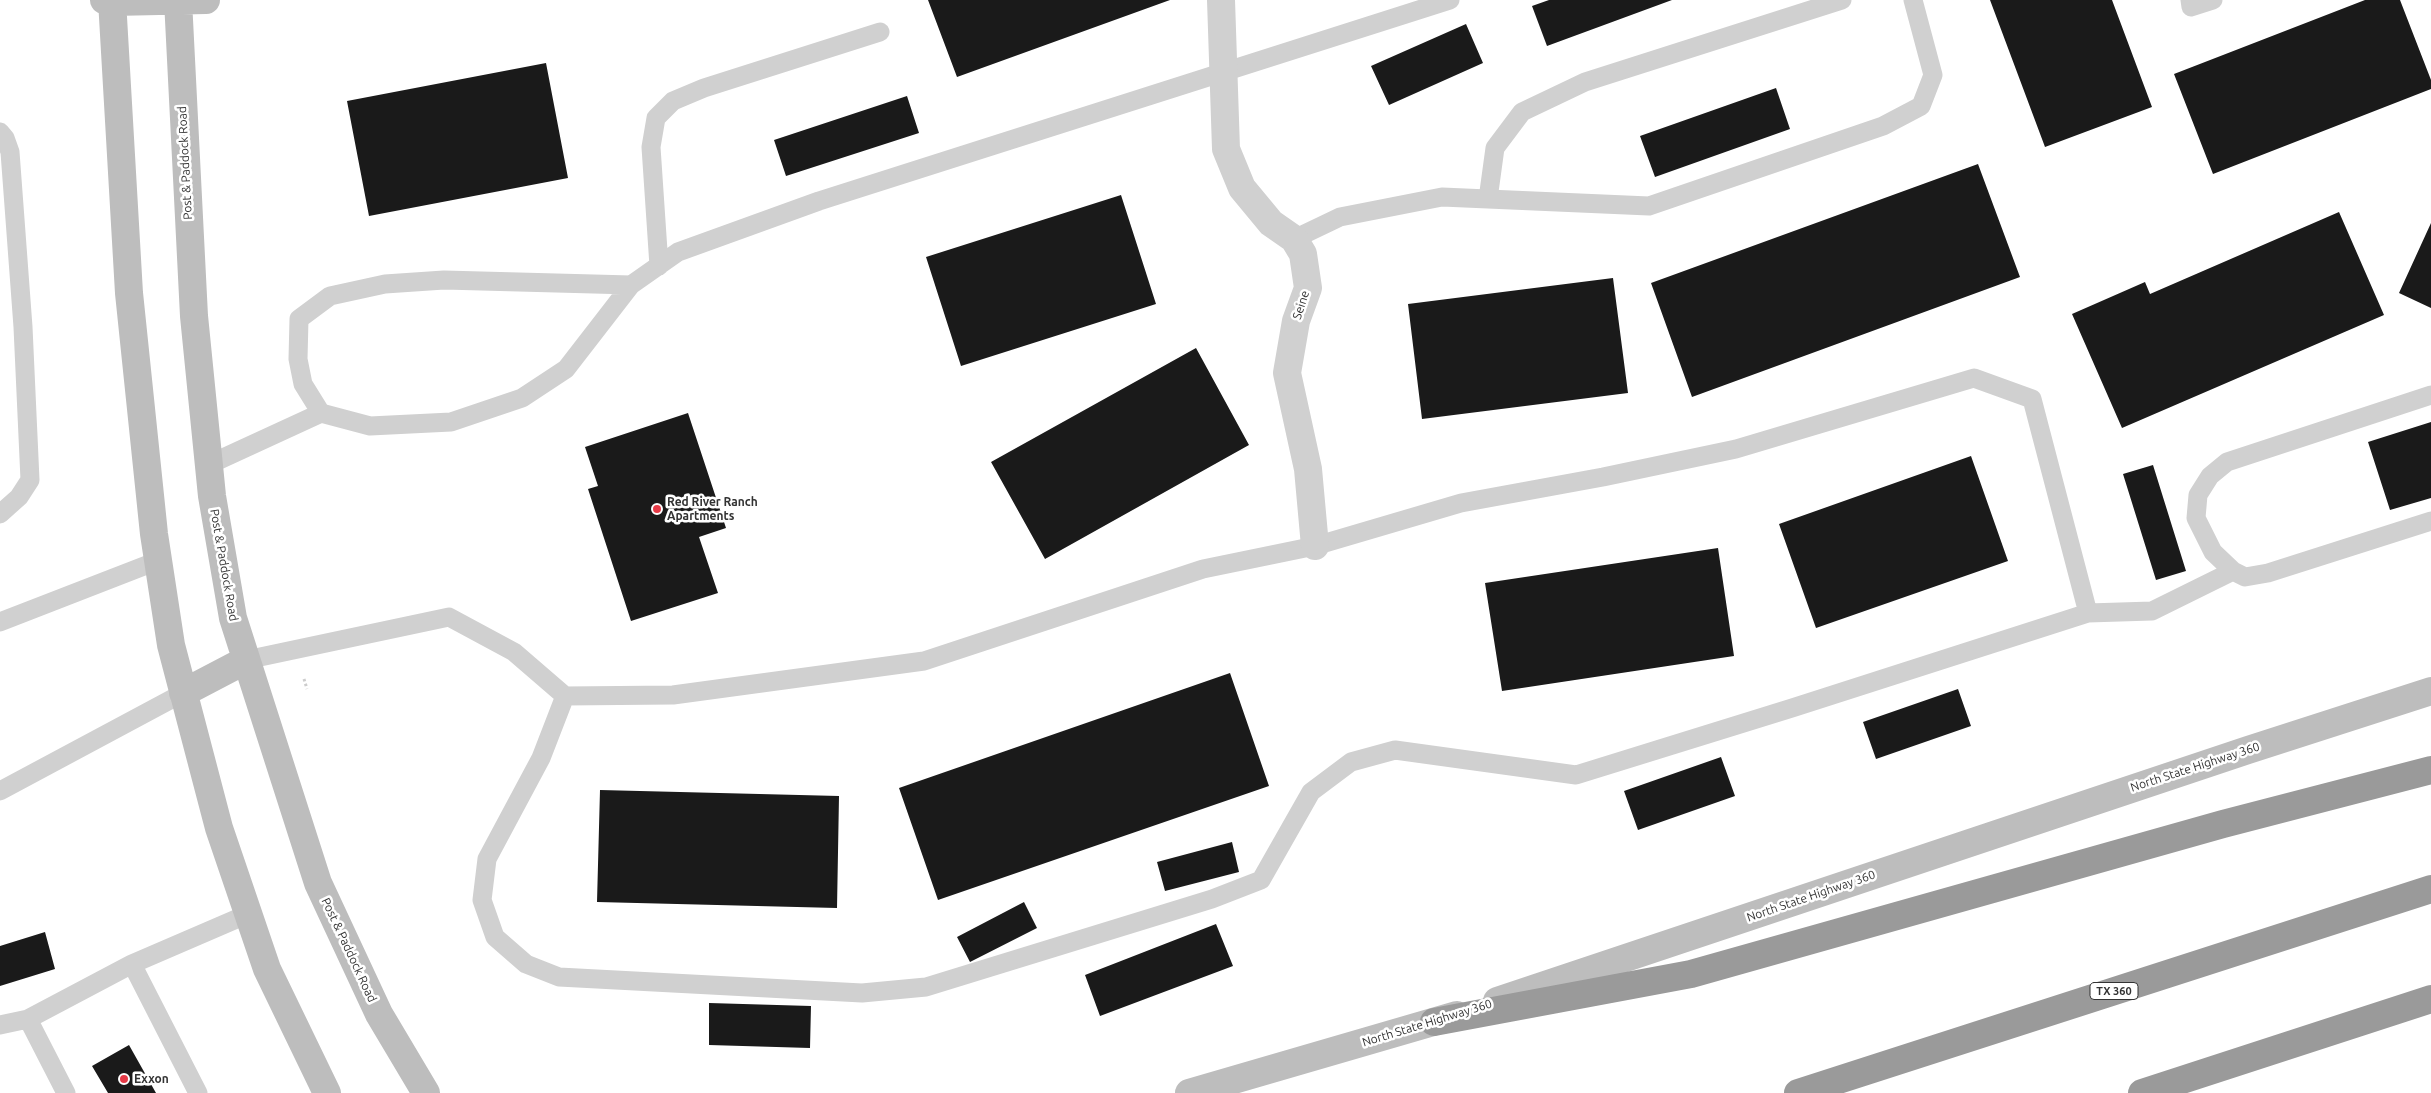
<!DOCTYPE html>
<html>
<head>
<meta charset="utf-8">
<style>
	body { margin:0 }
	canvas { display:block; background:#fff }
</style>
</head>
<body>
<canvas width="2431" height="1093"></canvas>
<script>
const context = document.querySelector('canvas').getContext('2d');
context.lineJoin = 'round';
function paint(path, color) {
  context.fillStyle = color;
  context.fill(path, 'evenodd');
}
function poly(rows) {
  const path = new Path2D();
  for (const r of rows) {
    path.moveTo(r[0], r[1]);
    for (let i = 2; i < r.length; i += 2) path.lineTo(r[i], r[i + 1]);
  }
  return path;
}
function stroke(path, color, width, dash) {
  context.strokeStyle = color;
  context.lineWidth = width;
  context.lineCap = dash ? 'butt' : 'round';
  context.setLineDash(dash || []);
  context.stroke(path);
}
function drawText(font, color, halo, rows, align = 'center') {
  context.font = font + ' Ubuntu,sans-serif';
  context.lineWidth = 5;
  context.setLineDash([]);
  context.textBaseline = 'middle';
  context.strokeStyle = halo;
  context.fillStyle = color;
  for (const [text, x, y, turn = 0] of rows) {
    context.save();
    context.translate(x, y);
    context.rotate((+turn || 0) * Math.PI / 180);
    context.textAlign = isNaN(turn) ? turn : align;
    if (halo) context.strokeText(text, 0, 0);
    context.fillText(text, 0, 0);
    context.restore();
  }
}
paint(poly([
	[928,0,1170,0,957,77],
	[1549,0,1672,0,1547,46,1532,6],
	[1990,0,2112,0,2152,107,2045,147],
	[2365,0,2400,0,2431,80,2431,89,2213,174,2174,74],
	[1466,24,1483,63,1389,105,1371,66],
	[546,63,568,178,369,216,347,101],
	[1776,88,1790,129,1655,177,1640,136],
	[907,96,919,133,786,176,774,140],
	[1978,164,2020,277,1692,397,1651,283],
	[1121,195,1156,304,961,366,926,257],
	[2339,212,2384,315,2122,428,2072,314,2145,282,2150,294],
	[2431,223,2431,308,2399,293],
	[1613,278,1628,393,1422,419,1408,304],
	[1196,348,1249,445,1045,559,991,462],
	[688,413,726,528,699,537,718,593,631,621,588,489,598,486,585,447],
	[2431,422,2431,498,2390,510,2368,442],
	[1971,456,2008,561,1816,628,1779,524],
	[2153,465,2186,571,2156,580,2123,474],
	[1718,548,1734,656,1502,691,1485,583],
	[1230,673,1269,786,938,900,899,788],
	[1958,689,1971,726,1876,759,1863,722],
	[1721,757,1735,796,1638,830,1624,791],
	[600,790,839,796,837,908,597,902],
	[1232,842,1239,872,1165,891,1157,862],
	[1024,902,1037,928,970,962,957,937],
	[1216,924,1233,966,1100,1016,1085,975],
	[45,932,55,969,0,986,0,946],
	[709,1003,811,1006,810,1048,709,1045],
	[129,1045,156,1093,108,1093,92,1066]
]), '#1a1a1a');
stroke(poly([
	[304,679,307,689]
]), '#cdcdcd', 3, [2.5, 2.5]);
stroke(poly([
	[2190,0,2191,7,2213,0],
	[0,132,5,138,10,152,23,327,30,480,19,497,0,514],
	[1488,199,1495,148,1522,112,1585,82,1842,0],
	[1294,239,1340,217,1442,197,1649,206,1883,126,1921,106,1933,75,1913,0],
	[659,266,651,147,656,118,673,101,704,88,880,32],
	[2431,395,2227,462,2210,476,2198,495,2196,518,2213,552,2233,571,2245,577,2268,573,2431,521],
	[321,413,303,384,298,359,299,319,330,296,385,284,444,280,631,285],
	[208,465,321,413,370,426,451,422,522,398,566,369,631,285,678,252,819,201,1450,0],
	[2088,613,2152,611,2233,571],
	[0,622,157,561],
	[246,660,449,617,514,652,565,696,673,695,924,661,1203,569,1315,546,1461,503,1603,477,1736,449,1974,378,2032,399,2088,613,1792,708,1576,775,1395,750,1351,762,1311,792,1261,880,1212,899,926,987,862,993,559,977,526,964,495,937,482,900,487,859,541,758,565,696],
	[0,791,183,693],
	[132,964,198,1093],
	[28,1019,66,1093],
	[0,1025,28,1019,132,964,248,914]
]), '#d0d0d0', 19);
stroke(poly([
	[1221,0,1226,149,1242,188,1271,223,1294,239,1303,254,1308,288,1296,321,1287,373,1308,469,1315,546]
]), '#d0d0d0', 28);
stroke(poly([
	[104,0,112,2,206,0],
	[112,0,129,293,154,534,171,645,219,828,267,969,327,1093],
	[178,0,194,316,212,496,233,618,318,883,379,1014,426,1093],
	[183,693,246,660],
	[1497,1001,2248,750,2431,691],
	[1189,1093,1457,1015]
]), '#bdbdbd', 28);
stroke(poly([
	[1434,1022,1691,974,2223,824,2431,770],
	[1798,1093,2431,889],
	[2142,1093,2431,999]
]), '#9a9a9a', 28);
for (const [x, y, r, color] of [
	[657,509,5,"#e63946"],
	[124,1079,5,"#e63946"]
]) {
  const dot = new Path2D();
  dot.arc(x, y, r, 0, 2 * Math.PI);
  context.fillStyle = color;
  context.fill(dot);
  stroke(dot, '#fff', 2);
}
for (const [x, y, w] of [
	[2114,991,48]
]) {
  const box = new Path2D();
  box.roundRect(x - w / 2, y - 8.5, w, 17, 4);
  context.fillStyle = '#fff';
  context.fill(box);
  stroke(box, '#333', 1);
}
drawText('bold 11px', '#333', null, [
	["TX 360",2114,991]
]);
drawText('12px', '#333', '#fff', [
	["Post & Paddock Road",185,163,-93],
	["Seine",1301,305,-72],
	["Post & Paddock Road",224,565,80],
	["North State Highway 360",2195,767,-18],
	["North State Highway 360",1811,896,-19],
	["Post & Paddock Road",349,950,65],
	["North State Highway 360",1427,1023,-17]
]);
drawText('bold 12px', '#333', '#fff', [
	["Red River Ranch",667,502],
	["Apartments",667,516],
	["Exxon",134,1079]
], 'left');
</script>
</body>
</html>
